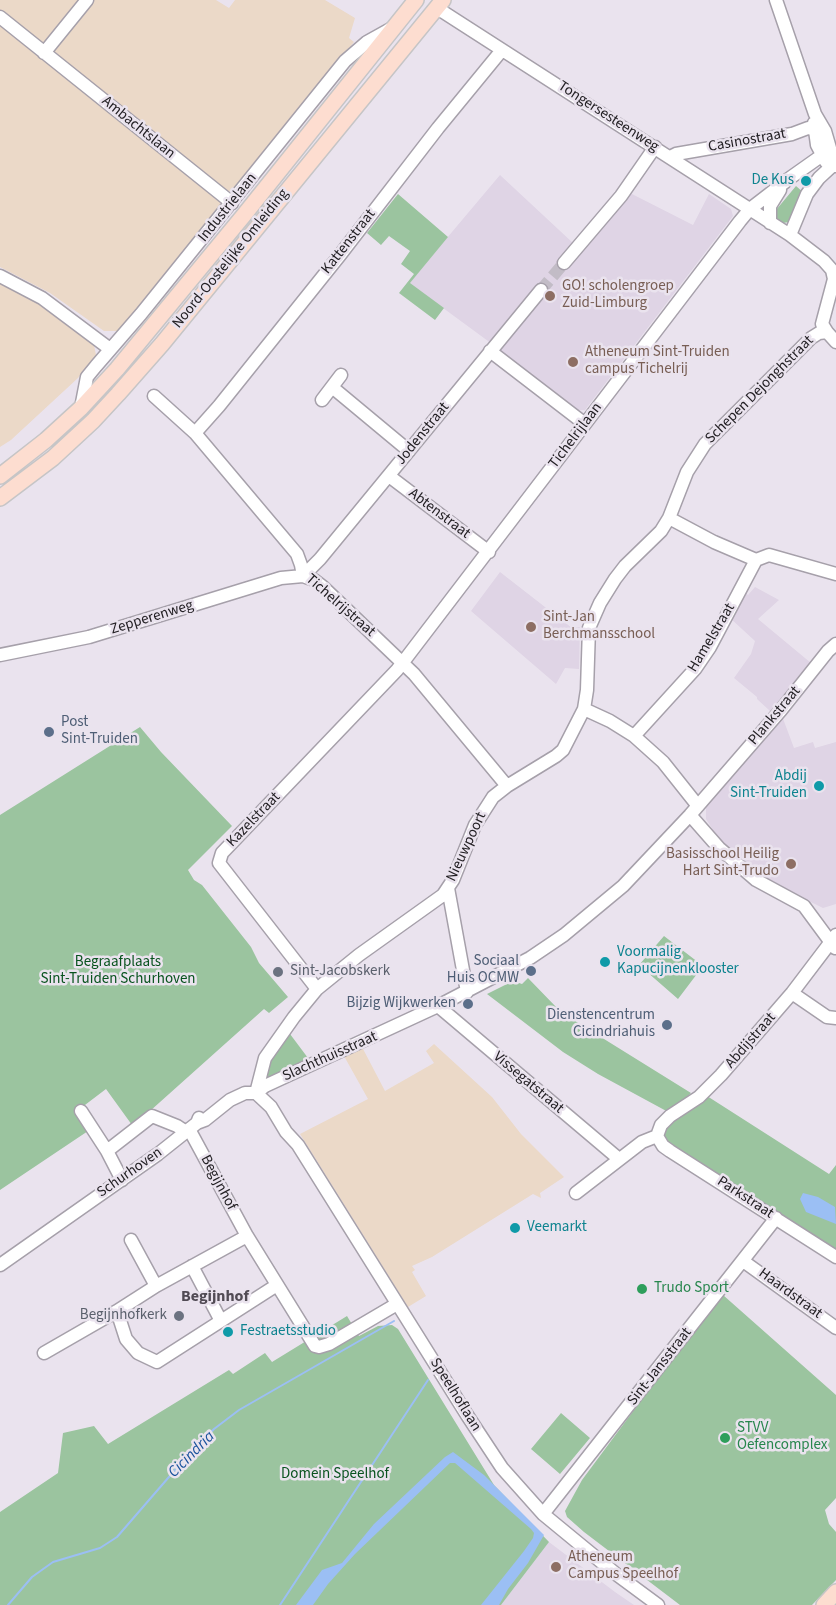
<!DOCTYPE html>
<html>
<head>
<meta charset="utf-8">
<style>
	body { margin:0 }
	canvas { display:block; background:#eae3ee }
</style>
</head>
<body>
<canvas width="836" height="1605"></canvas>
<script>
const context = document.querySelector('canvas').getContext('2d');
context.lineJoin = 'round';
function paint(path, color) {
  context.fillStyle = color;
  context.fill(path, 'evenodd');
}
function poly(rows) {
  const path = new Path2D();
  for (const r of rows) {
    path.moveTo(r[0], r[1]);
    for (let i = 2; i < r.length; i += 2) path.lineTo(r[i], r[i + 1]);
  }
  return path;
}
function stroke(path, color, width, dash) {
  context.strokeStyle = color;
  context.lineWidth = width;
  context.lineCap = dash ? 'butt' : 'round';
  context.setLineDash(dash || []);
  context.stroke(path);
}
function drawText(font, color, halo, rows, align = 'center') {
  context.font = font + ' "Source Sans 3",sans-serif';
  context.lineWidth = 5;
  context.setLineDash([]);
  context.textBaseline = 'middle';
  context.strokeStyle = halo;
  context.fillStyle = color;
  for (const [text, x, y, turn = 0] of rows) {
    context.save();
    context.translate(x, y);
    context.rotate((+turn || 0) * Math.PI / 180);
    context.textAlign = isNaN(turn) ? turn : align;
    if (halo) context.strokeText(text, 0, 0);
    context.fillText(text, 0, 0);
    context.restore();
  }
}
paint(poly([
	[0,0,216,0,229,8,235,0,325,0,355,18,349,38,354,42,118,331,104,331,50,293,0,267],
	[0,281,50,309,90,339,94,345,96,355,78,378,11,440,0,447],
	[434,1044,492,1097,521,1134,564,1177,540,1193,541,1198,533,1194,432,1257,412,1266,415,1270,412,1272,426,1296,408,1307,300,1134,368,1099,344,1056,362,1047,385,1091,434,1063,426,1051]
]), '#ebd9c8');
paint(poly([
	[500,175,573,243,628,192,693,225,709,194,731,209,733,216,585,410,575,410,488,341,409,283],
	[500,572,572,628,580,627,579,669,565,668,556,684,471,611],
	[755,587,779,600,758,619,811,663,770,711,757,699,757,697,734,678,751,654,755,641,730,618,743,591,748,595],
	[782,716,794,748,813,742,815,748,836,742,836,904,823,908,762,878,719,839,706,819,706,805],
	[549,1542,615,1592,634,1605,501,1605]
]), '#dfd4e5');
paint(poly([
	[796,186,804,193,789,222,783,223,777,219,776,210],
	[398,194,448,237,410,283,444,308,435,320,399,293,414,274,401,264,410,251,389,236,381,245,367,233],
	[140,727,161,752,232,826,188,870,194,880,202,885,251,947,259,963,288,997,269,1013,264,1009,150,1111,132,1125,106,1089,81,1108,94,1127,0,1190,0,815],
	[664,936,703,966,678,999,639,965],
	[528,978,558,1009,567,1016,691,1093,670,1113,598,1074,563,1052,487,994,513,981,522,984],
	[290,1034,311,1062,272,1078,267,1077,266,1076,269,1060],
	[707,1096,829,1174,836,1165,836,1253,666,1142,664,1137,665,1130,670,1124],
	[723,1295,836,1395,836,1498,825,1510,829,1524,836,1532,836,1580,812,1605,680,1605,584,1532,567,1517,565,1511,582,1480,686,1340],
	[347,1316,359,1336,378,1326,392,1325,398,1329,494,1485,549,1542,501,1605,0,1605,0,1512,58,1473,63,1433,94,1426,108,1444,229,1370,233,1374,265,1353,272,1362],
	[561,1413,590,1438,560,1474,531,1449]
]), '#9bc49f');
paint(poly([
	[803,1193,818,1197,835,1207,836,1224,806,1212,800,1199],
	[453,1452,484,1475,544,1535,528,1563,508,1589,499,1605,481,1605,524,1551,533,1538,534,1533,531,1529,455,1463,450,1463,355,1554,328,1584,313,1605,296,1605,322,1570,342,1563,374,1524,445,1457]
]), '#9bbff4');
stroke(poly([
	[8,1605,32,1577,53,1562,100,1548,117,1537,188,1455,214,1429,239,1410,394,1321],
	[280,1605,428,1380]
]), '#9bbff4', 2);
stroke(poly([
	[541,290,564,263]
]), '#c2bcc6', 12, [12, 6]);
const minor = poly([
	[776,0,815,114,825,131,832,155,832,166],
	[437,8,790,235,824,261,832,270,834,279,822,324,827,332,836,342],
	[0,17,232,203],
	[44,53,87,0],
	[814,123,817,145,826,162],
	[670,157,676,154,792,134,808,128,825,131],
	[780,185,821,156,836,154],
	[770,223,770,206,780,190],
	[790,235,807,194,819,178,832,166,836,166],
	[564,263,621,196,655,147],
	[0,276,42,298,110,349],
	[490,351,585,424],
	[332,387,409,451],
	[154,396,195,433,297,554,301,565,303,576],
	[322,400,341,375],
	[81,408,87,377,96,366,141,314,345,61,367,42,394,27],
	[195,433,219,406,340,255,438,128,502,50],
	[389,476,489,552],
	[669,518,714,542,756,560,769,555,836,574],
	[303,576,320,559,541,290],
	[0,655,89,637,281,578,303,576,314,580,323,587,414,674,507,786],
	[584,709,610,721,634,736,663,762,698,806],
	[634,736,695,669,710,647,756,560],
	[690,815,719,848,756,880,804,906,835,948],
	[448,888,467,992],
	[317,989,219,863,222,853,397,670,740,221,750,209,785,182],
	[792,993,827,1017,836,1018],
	[438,1006,619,1159],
	[256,1093,265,1058,294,1017,317,989,359,955,443,895,453,880,475,825,493,797,507,786,556,756,563,750,584,709,587,690,589,628,600,603,615,579,625,566,661,531,669,518,687,472,705,444,811,338,819,333,827,332],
	[256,1093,271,1107,286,1132,298,1145,467,1415,502,1468,543,1514,616,1574,658,1605],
	[81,1111,107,1151,122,1180],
	[197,1123,205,1120,230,1100,245,1093,256,1093,265,1086,438,1006,530,958,564,935,623,886,690,815,781,710,828,651,836,644],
	[189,1129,247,1236,315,1346,319,1347,329,1344,397,1304],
	[657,1136,661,1125,670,1116,699,1097,721,1075,792,993,836,935],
	[657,1136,663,1146,670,1151,836,1257],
	[107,1151,152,1116,177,1126,186,1132],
	[576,1193,642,1142,657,1136],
	[247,1236,156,1286,117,1311,126,1339,138,1353,157,1362,277,1285],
	[131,1240,156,1286],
	[743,1261,836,1328],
	[0,1265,158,1154,197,1123,199,1118],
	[192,1266,221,1321],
	[44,1353,117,1311],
	[543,1514,776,1218]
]);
const major = poly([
	[0,476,46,440,81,408,117,369,244,215,416,0],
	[0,498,53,458,93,421,118,394,162,344,443,0],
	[824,1605,836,1592]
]);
stroke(minor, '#a6a0aa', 15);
stroke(major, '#c6c5c6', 18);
stroke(minor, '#fff', 12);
stroke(major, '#fdddd0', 15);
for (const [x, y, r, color] of [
	[806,181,6,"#0f9aa8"],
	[550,296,6,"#8d6e63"],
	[573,362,6,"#8d6e63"],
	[531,627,6,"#8d6e63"],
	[49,732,6,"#5c6f8a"],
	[819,786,6,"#0f9aa8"],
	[791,864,6,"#8d6e63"],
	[605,962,6,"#0f9aa8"],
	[531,971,6,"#5c6f8a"],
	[278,972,6,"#6b7280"],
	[468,1004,6,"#5c6f8a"],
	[667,1025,6,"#5c6f8a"],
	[515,1228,6,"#0f9aa8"],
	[642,1289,6,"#2e9e5b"],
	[179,1316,6,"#6b7280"],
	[228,1332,6,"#0f9aa8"],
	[725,1438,6,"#2e9e5b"],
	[556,1567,6,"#8d6e63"]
]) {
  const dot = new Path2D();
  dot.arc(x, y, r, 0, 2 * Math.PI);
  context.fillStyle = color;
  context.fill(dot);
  stroke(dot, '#eae3ee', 2);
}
drawText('15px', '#232024', '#eae3ee', [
	["Tongersesteenweg",608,117,33],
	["Ambachtslaan",138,128,39],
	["Casinostraat",747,141,-10],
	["Industrielaan",228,208,-51],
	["Kattenstraat",349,242,-52],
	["Noord-Oostelijke Omleiding",231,259,-51],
	["Schepen Dejonghstraat",760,390,-45],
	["Jodenstraat",423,434,-51],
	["Tichelrijlaan",576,436,-53],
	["Abtenstraat",439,514,37],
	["Tichelrijstraat",340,606,41],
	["Zepperenweg",152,618,-17],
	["Hamelstraat",712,638,-59],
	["Plankstraat",775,716,-50],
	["Kazelstraat",254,820,-46],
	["Nieuwpoort",467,847,-65],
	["Abdijstraat",751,1041,-49],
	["Slachthuisstraat",330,1057,-24],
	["Vissegatstraat",528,1083,40],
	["Schurhoven",130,1173,-35],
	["Begijnhof",218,1183,62],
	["Parkstraat",745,1198,33],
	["Haardstraat",790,1294,36],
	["Sint-Jansstraat",660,1367,-52],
	["Speelhoflaan",455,1395,58]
]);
drawText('15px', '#0d838f', '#eae3ee', [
	["De Kus",794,181,"right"],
	["Abdij",807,777,"right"],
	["Sint-Truiden",807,794,"right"],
	["Voormalig",617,953],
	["Kapucijnenklooster",617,970],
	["Veemarkt",527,1228],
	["Festraetsstudio",240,1332]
], 'left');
drawText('15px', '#785e54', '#eae3ee', [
	["GO! scholengroep",562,287],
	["Zuid-Limburg",562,304],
	["Atheneum Sint-Truiden",585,353],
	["campus Tichelrij",585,370],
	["Sint-Jan",543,618],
	["Berchmansschool",543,635],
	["Basisschool Heilig",779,855,"right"],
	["Hart Sint-Trudo",779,872,"right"],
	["Atheneum",568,1558],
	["Campus Speelhof",568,1575]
], 'left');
drawText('15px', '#4e5e75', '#eae3ee', [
	["Post",61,723,"left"],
	["Sint-Truiden",61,740,"left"],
	["Sociaal",519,962],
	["Huis OCMW",519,979],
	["Bijzig Wijkwerken",456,1004],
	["Dienstencentrum",655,1016],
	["Cicindriahuis",655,1033]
], 'right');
drawText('15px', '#08531e', '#eae3ee', [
	["Begraafplaats",118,963],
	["Sint-Truiden Schurhoven",118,980],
	["Domein Speelhof",335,1475]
]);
drawText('15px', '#5b616d', '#eae3ee', [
	["Sint-Jacobskerk",290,972],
	["Begijnhofkerk",167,1316,"right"]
], 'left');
drawText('15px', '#27864d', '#eae3ee', [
	["Trudo Sport",654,1289],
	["STVV",737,1429],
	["Oefencomplex",737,1446]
], 'left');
drawText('bold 16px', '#514b54', '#eae3ee', [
	["Begijnhof",215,1297]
]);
drawText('italic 16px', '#18519c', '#eae3ee', [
	["Cicindria",192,1455,-45]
]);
</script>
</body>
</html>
